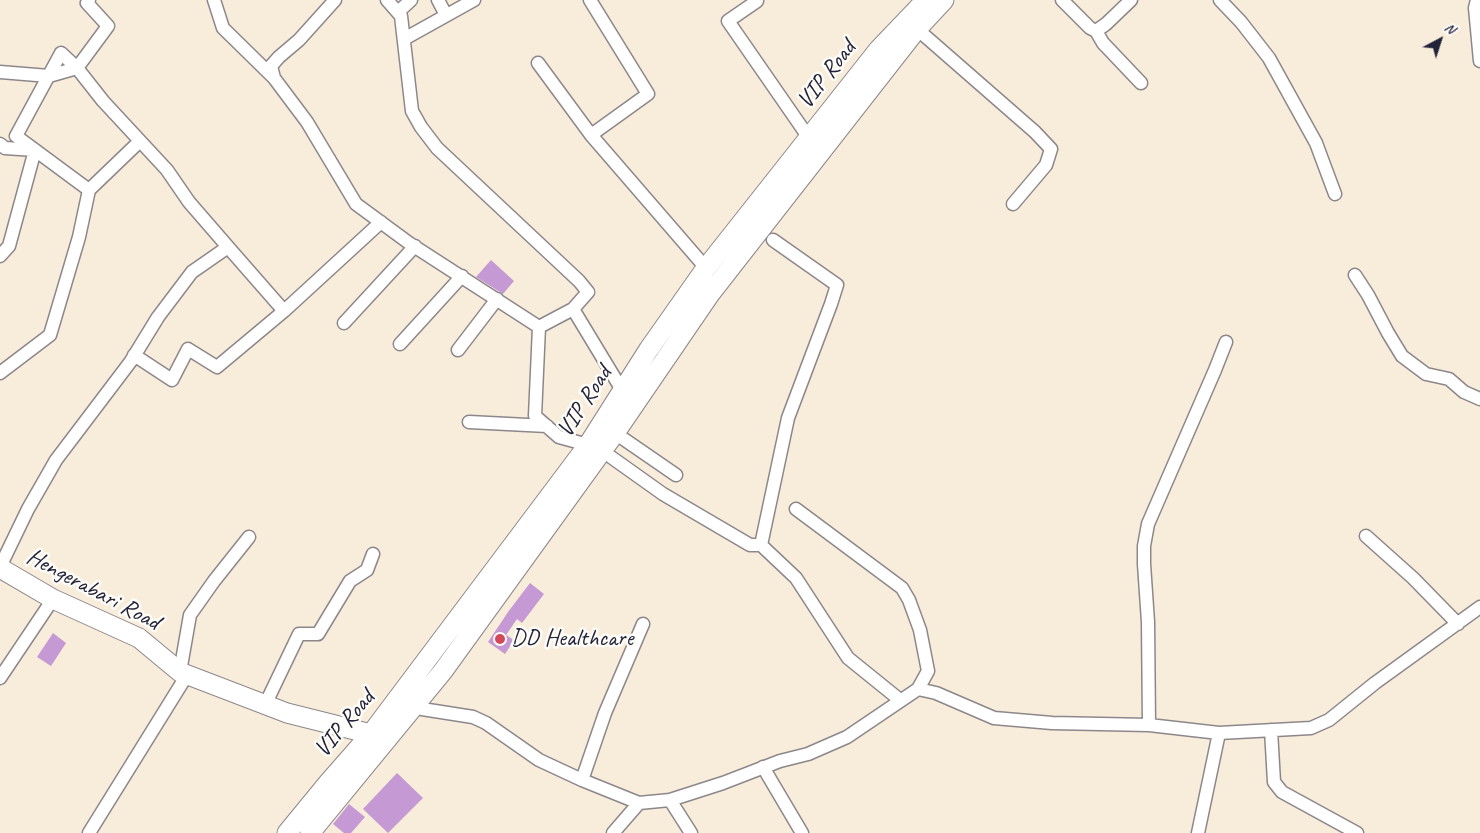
<!DOCTYPE html>
<html>
<head>
<meta charset="utf-8">
<style>
	body { margin:0 }
	#map { position:relative; width:1480px; height:833px; overflow:hidden; background:#f8ecdb; font-family:Caveat,sans-serif }
	canvas { display:block }
	.north { position:absolute; left:1415px; top:15px; width:50px; height:50px; -webkit-text-stroke:4px #fdfcf7; paint-order:stroke; rotate:40deg; font-size:14px; font-weight:700; line-height:20px; text-align:center; color:#22223b }
	.north::after { content:''; display:block; margin:auto; width:18px; height:22px; background:#22223b; clip-path:polygon(50% 0,100% 100%,50% 72%,0 100%) }
</style>
</head>
<body>
<div id="map">
<canvas width="1480" height="833"></canvas>
<div class="north">N</div>
</div>
<script>
const context = document.querySelector('canvas').getContext('2d');
context.lineJoin = 'round';
function paint(path, color) {
  context.fillStyle = color;
  context.fill(path, 'evenodd');
}
function poly(rows) {
  const path = new Path2D();
  for (const r of rows) {
    path.moveTo(r[0], r[1]);
    for (let i = 2; i < r.length; i += 2) path.lineTo(r[i], r[i + 1]);
  }
  return path;
}
function stroke(path, color, width, dash) {
  context.strokeStyle = color;
  context.lineWidth = width;
  context.lineCap = dash ? 'butt' : 'round';
  context.setLineDash(dash || []);
  context.stroke(path);
}
function drawText(font, color, halo, rows, align = 'center') {
  context.font = font + ' Caveat,sans-serif';
  context.lineWidth = 5;
  context.setLineDash([]);
  context.textBaseline = 'middle';
  context.strokeStyle = halo;
  context.fillStyle = color;
  for (const [text, x, y, turn = 0] of rows) {
    context.save();
    context.translate(x, y);
    context.rotate((+turn || 0) * Math.PI / 180);
    context.textAlign = isNaN(turn) ? turn : align;
    if (halo) context.strokeText(text, 0, 0);
    context.fillText(text, 0, 0);
    context.restore();
  }
}
paint(poly([
	[491,260,514,281,503,294,476,277],
	[530,583,544,594,522,623,517,619,506,635,514,640,505,654,488,642,508,612],
	[53,633,66,643,51,666,37,657],
	[397,773,423,798,388,833,363,809],
	[349,804,365,817,351,833,344,833,333,824]
]), '#c599d3');
const minor = poly([
	[214,0,223,28,274,78,307,122,356,204,409,243,539,327,573,309,622,390],
	[387,0,401,16,412,111,421,127,437,148,579,281,588,292,573,309],
	[438,0,446,15],
	[590,0,648,94,591,135,706,268],
	[1062,0,1090,28,1096,31,1106,24,1131,0],
	[1220,0,1241,22,1269,58,1316,143,1335,194],
	[1477,0,1475,8,1480,61],
	[757,1,728,21,809,138],
	[398,12,411,0],
	[917,29,1035,132,1051,149,1046,165,1013,204],
	[1096,31,1103,43,1141,83],
	[404,39,474,0],
	[538,63,591,135],
	[77,68,61,53,16,136,89,190],
	[0,72,49,76,77,68],
	[274,78,271,66,279,57,299,40,335,0],
	[0,144,5,148,35,150,9,246,0,256],
	[1355,275,1368,295,1388,333,1402,356,1426,374,1449,379,1464,392,1480,399],
	[284,311,381,222],
	[344,323,415,246],
	[539,327,535,416,559,437,588,445],
	[400,344,462,276],
	[458,350,497,299],
	[134,355,172,380,188,349,217,367,284,311,228,247],
	[0,373,50,335,79,237,89,190,140,141],
	[469,422,547,426],
	[615,433,676,475],
	[611,457,663,494,750,545,761,545,796,578,848,658,900,700],
	[796,509,902,588,909,600,920,630,928,671,918,689],
	[1366,536,1413,578,1458,624],
	[761,545,788,418,831,304,837,285,773,240],
	[0,567,28,509,56,460,131,361,158,317,192,272,228,247,189,202,167,170,103,101,77,68,108,26,87,3,89,0],
	[180,672,190,615,214,581,249,537],
	[0,678,53,599],
	[410,700,422,709,473,717,486,723,539,760,582,780,639,803,670,800,723,783,780,761,808,754,847,737,918,689,936,693,994,718,1052,723,1149,725,1219,733,1311,728,1329,720,1375,683,1480,607],
	[265,705,299,634,318,634,350,581,367,570,373,554],
	[1149,725,1148,622,1144,564,1144,546,1148,524,1215,370,1226,342],
	[1271,730,1274,782,1282,792,1357,833],
	[763,767,802,833],
	[582,780,605,713,643,624],
	[670,800,691,833],
	[89,833,187,675],
	[613,833,639,803],
	[1198,833,1219,733]
]);
const secondary = poly([
	[0,568,53,599,139,638,180,672,287,713,371,734,380,740],
	[287,833,328,783,371,734,588,445,649,349,706,268,879,49,926,0],
	[310,833,443,671,615,433,710,294,917,29,944,0]
]);
stroke(minor, '#8d878b', 15);
stroke(secondary, '#8d878b', 21);
stroke(minor, '#fff', 12);
stroke(secondary, '#fff', 19);
for (const [x, y, r, color] of [
	[500,639,6,"#d1495b"]
]) {
  const dot = new Path2D();
  dot.arc(x, y, r, 0, 2 * Math.PI);
  context.fillStyle = color;
  context.fill(dot);
  stroke(dot, '#fdfcf7', 2);
}
drawText('24px', '#22223b', '#fdfcf7', [
	["VIP Road",827,75,-52],
	["VIP Road",585,402,-57],
	["Hengerabari Road",93,590,28],
	["VIP Road",345,724,-50]
]);
drawText('24px', '#22223b', '#fdfcf7', [
	["DD Healthcare",511,639]
], 'left');
</script>
</body>
</html>
